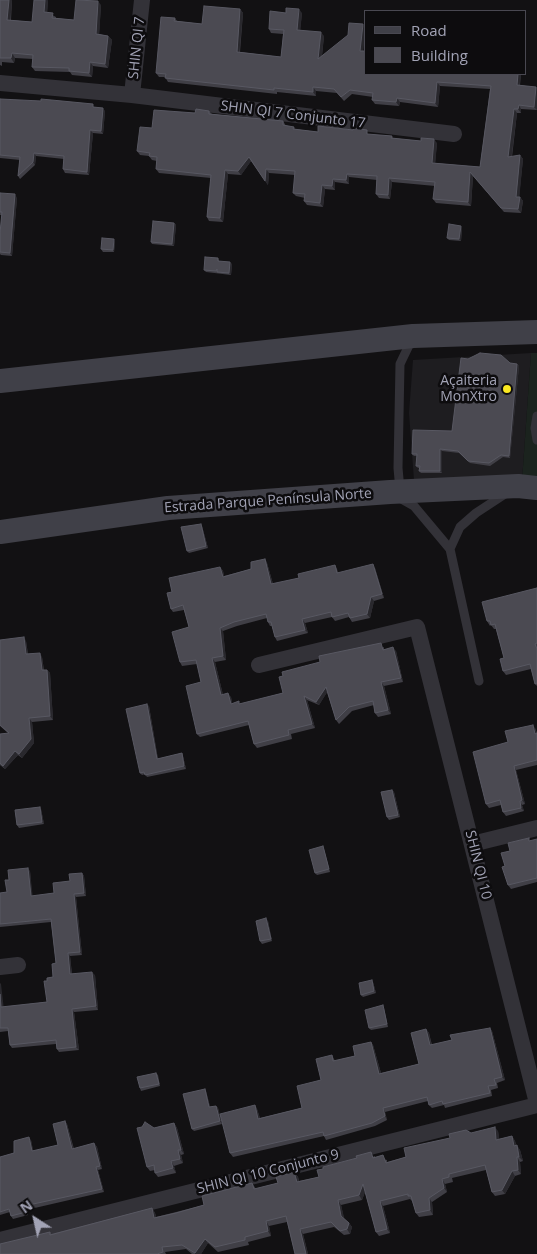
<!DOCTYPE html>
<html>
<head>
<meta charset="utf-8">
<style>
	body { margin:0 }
	#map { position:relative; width:537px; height:1254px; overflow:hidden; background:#121113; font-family:"Open Sans",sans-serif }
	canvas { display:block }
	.legend { position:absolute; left:364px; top:10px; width:162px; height:65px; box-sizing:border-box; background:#0d0c0e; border:1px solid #494851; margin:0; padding:6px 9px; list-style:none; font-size:15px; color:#a2a3b5 }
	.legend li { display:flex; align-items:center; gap:10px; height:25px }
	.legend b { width:25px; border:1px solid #494851 }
	.north { position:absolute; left:10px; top:1194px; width:50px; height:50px; -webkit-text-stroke:4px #0d0c0e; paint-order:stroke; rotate:325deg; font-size:14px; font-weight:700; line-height:20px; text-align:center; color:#a2a3b5 }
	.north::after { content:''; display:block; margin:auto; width:18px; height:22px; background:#a2a3b5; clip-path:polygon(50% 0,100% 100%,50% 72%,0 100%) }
</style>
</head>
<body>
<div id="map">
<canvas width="537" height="1254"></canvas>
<ul class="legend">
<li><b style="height:6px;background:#404048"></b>Road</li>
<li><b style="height:14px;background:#4b4a52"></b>Building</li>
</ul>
<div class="north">N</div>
</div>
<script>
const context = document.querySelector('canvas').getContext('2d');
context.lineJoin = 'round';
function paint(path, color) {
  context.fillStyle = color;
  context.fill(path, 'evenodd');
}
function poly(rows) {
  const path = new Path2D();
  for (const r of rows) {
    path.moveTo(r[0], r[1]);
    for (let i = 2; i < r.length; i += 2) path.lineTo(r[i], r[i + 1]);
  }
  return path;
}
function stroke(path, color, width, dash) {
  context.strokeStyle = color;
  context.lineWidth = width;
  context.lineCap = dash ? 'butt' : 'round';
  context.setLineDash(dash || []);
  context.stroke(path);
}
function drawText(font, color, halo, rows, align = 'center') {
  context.font = font + ' "Open Sans",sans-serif';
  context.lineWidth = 5;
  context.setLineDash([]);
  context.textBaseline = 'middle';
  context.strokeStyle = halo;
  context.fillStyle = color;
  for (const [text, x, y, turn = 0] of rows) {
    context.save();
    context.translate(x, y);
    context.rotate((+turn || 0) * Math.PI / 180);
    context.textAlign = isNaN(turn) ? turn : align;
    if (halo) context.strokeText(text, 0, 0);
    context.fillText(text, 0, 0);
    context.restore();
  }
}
paint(poly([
	[531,353,522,481,414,480,409,413,413,360]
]), '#1e1d20');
paint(poly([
	[531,353,537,353,537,481,522,481]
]), '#1b231e');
stroke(poly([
	[537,416,535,428,537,440],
	[400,490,398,468,400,364,412,339],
	[398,497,414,506,450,549,460,527,476,513,508,492],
	[450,549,479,681]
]), '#333238', 9);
stroke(poly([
	[0,83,132,95,454,134],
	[132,95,142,0],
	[259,665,417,627,537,1103],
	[472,844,537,828],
	[0,967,18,965],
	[0,1240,537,1105]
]), '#333238', 16);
stroke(poly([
	[0,381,413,336,537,332],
	[0,532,168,508,390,492,518,486,537,488]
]), '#404048', 24);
paint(poly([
	[0,0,12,0,11,20,32,22,48,0,47,12,56,17,56,18,74,20,101,5,99,34,108,36,112,40,108,68,93,66,92,77,72,75,70,72,35,71,32,67,33,59,15,58,14,63,2,62,2,66,0,65],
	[240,9,243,13,240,52,281,57,283,34,271,33,269,29,286,13,302,13,300,30,324,36,322,56,365,28,363,51,521,74,520,85,537,88,537,110,521,109,521,113,517,113,512,157,520,155,523,159,519,197,520,197,523,201,521,213,504,212,473,176,471,206,436,203,433,199,435,186,392,182,390,199,379,198,376,194,377,180,349,177,349,184,335,182,335,190,325,189,323,207,307,205,304,201,305,198,296,196,293,193,295,175,269,173,268,185,251,161,241,175,228,174,223,222,209,221,207,217,211,178,159,173,156,169,157,161,152,160,149,156,140,155,137,151,152,128,195,113,209,111,212,114,283,121,286,126,294,127,295,129,318,132,392,136,393,138,437,143,435,163,480,167,490,89,440,86,438,107,400,102,399,106,375,104,372,100,373,97,352,94,344,101,337,93,316,91,316,96,277,92,277,94,168,82,165,77,159,77,156,73,175,18,177,21,202,24],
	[0,99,95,107,105,111,103,134,93,133,89,175,65,173,63,169,64,159,36,156,35,165,20,179,18,176,20,160,0,158],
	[0,193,17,198,12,256,1,255,0,254,0,233,2,215,0,215],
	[174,223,176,225,174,246,152,244,151,242],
	[462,228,461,241,449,240,447,238],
	[115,242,114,252,103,252,101,249],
	[218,258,219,261,232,264,231,275,206,272,204,270],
	[510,363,517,364,519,366,510,458,503,457,490,466,470,463,459,453,442,451,442,473,421,473,419,471,420,468,418,468,416,466,417,456,414,456,412,454,452,431],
	[202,526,208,548,189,553,187,551],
	[265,559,267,563,273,584,299,578,335,565,337,569,338,573,375,568,384,598,374,601,370,618,352,622,349,617,335,621,332,617,305,623,308,633,277,641,275,637,272,626,270,626,268,622,267,618,237,626,223,631,226,660,215,662,223,695,231,697,232,703,240,704,283,693,384,647,384,649,396,651,403,682,384,686,391,714,378,717,375,713,374,705,352,711,339,724,336,720,327,692,319,705,307,700,315,728,291,734,292,739,257,748,254,744,249,725,200,737,197,734,201,682,197,664,182,666,180,662,189,627,184,610,173,612,171,609,172,592,220,567,223,571,224,576,251,569],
	[537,588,537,686,535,684,531,669,506,675,503,671,504,658,496,629,494,629,491,625,490,626,487,621],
	[0,640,26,641,28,654,42,657,44,670,47,670,50,673,53,720,32,722,34,743,22,758,18,755,5,769,0,765,0,734,8,733,0,726],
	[149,706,158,759,182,753,183,756,186,769,147,777,145,774,142,775,140,773],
	[535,728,537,733,537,765,516,770,525,804,522,805,524,811,506,816,503,812,501,805,489,808,486,804,508,742],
	[392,790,394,792,400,817,389,820,387,817],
	[41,809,44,824,19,828,17,825],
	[537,839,537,882,511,889,508,885,505,866,531,841],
	[323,846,324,849,330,872,317,875,315,873],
	[30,871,32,896,54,893,82,873,84,876,86,896,76,897,82,955,70,956,72,974,95,975,98,1010,74,1012,79,1050,59,1052,57,1049,56,1044,12,1048,10,1045,8,1031,0,1032,0,983,3,1007,47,1002,47,981,53,977,56,963,51,922,0,927,0,893,7,892,9,880],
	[268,921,272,941,262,944,260,941],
	[373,982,376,993,363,997,361,995],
	[384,1008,388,1027,371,1030,369,1028],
	[490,1028,492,1031,505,1080,497,1083,498,1088,491,1090,492,1096,445,1108,444,1105,432,1108,429,1105,428,1101,385,1112,387,1120,375,1126,326,1140,324,1136,233,1157,230,1153,255,1105,257,1109,260,1118,302,1108,321,1080,332,1055,335,1061,355,1056,371,1042,373,1045,381,1073,419,1064,426,1029,429,1033,432,1045,452,1040],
	[156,1073,158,1075,160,1086,141,1091,140,1088],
	[205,1089,206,1091,210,1107,216,1106,218,1108,222,1124,194,1131,192,1129],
	[65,1121,67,1124,74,1149,94,1143,97,1147,102,1169,98,1170,104,1192,26,1210,28,1215,13,1219,11,1216,10,1212,0,1215,0,1157,14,1153,31,1140,33,1151,58,1145],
	[174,1123,177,1128,184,1154,181,1155,183,1163,174,1166,176,1173,158,1177,155,1173,155,1170,150,1171,147,1167,154,1128],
	[498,1131,499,1139,512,1136,515,1141,516,1145,520,1150,523,1161,520,1162,521,1174,515,1176,505,1194,495,1196,492,1192,486,1170,452,1178,453,1182,445,1184,447,1192,432,1202,433,1215,419,1217,416,1213,412,1201,410,1199,383,1206,390,1233,379,1236,376,1232,365,1192,362,1200,341,1205,344,1219,349,1223,352,1227,350,1234,344,1235,334,1227,303,1234,308,1254,295,1254,287,1222,269,1226,271,1236,248,1242,249,1245,218,1252,208,1243,201,1254,192,1254,186,1249,165,1252,166,1254,0,1254,50,1232,51,1234,152,1208,155,1213,156,1217,204,1205,252,1183,256,1189,278,1183,294,1172,298,1177,299,1181,319,1177,375,1156,375,1157,387,1160,387,1162,406,1157,471,1133]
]), '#403f46');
paint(poly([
	[9,0,12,0,10,24,7,20],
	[45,0,48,0,47,17,44,12],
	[98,1,101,5,99,38,96,34],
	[240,9,243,13,239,56,237,52],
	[299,9,302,13,300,34,297,30],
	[363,24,365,28,363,54,360,51],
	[321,32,324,36,321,63,318,59],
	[108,36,112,40,108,68,105,64],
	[12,53,15,58,14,63,11,58],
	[90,62,93,66,92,77,89,73],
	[518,74,521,74,519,89,517,85],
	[437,82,440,86,438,107,435,103],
	[313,87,316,91,316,96,313,92],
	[536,87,537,88,537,110,534,107],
	[397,98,400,102,399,106,396,102],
	[519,105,521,109,521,113,518,109],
	[103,108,105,111,103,134,101,131],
	[514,109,517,113,511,161,508,157],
	[90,130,93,133,89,175,87,172],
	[434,139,437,143,435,167,432,163],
	[34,153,36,156,35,165,33,162],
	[520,155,523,159,519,201,516,197],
	[249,157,251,161,241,175,238,171],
	[266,169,269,173,268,185,265,181],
	[225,170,228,174,223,222,220,218],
	[470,172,473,176,471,206,468,202],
	[347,174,349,177,349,184,346,180],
	[389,178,392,182,390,199,388,195],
	[333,179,335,182,335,190,332,186],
	[322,185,325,189,323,207,320,203],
	[15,194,17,198,12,256,10,253],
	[520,197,523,201,521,213,518,209],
	[174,223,176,225,174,246,172,244],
	[461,226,462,228,461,241,459,239],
	[114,239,115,242,114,252,113,250],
	[230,262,232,264,231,275,229,273],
	[517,364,519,366,510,458,509,456],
	[440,449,442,451,442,473,440,471],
	[201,524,202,526,208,548,206,546],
	[265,559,267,563,274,588,271,584],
	[373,564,375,568,384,598,382,594],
	[220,567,223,571,225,580,223,577],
	[371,597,374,601,370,618,367,614],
	[302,619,305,623,308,633,305,630],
	[220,628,223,631,226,660,223,656],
	[24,637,26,641,28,658,26,654],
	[393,647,396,651,403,682,401,678],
	[40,653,42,657,44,674,42,670],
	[212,658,215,662,224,699,221,695],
	[47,670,50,673,53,720,50,716],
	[381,682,384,686,391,714,388,710],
	[326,687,328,691,319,705,316,702],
	[228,693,231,697,233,707,231,704],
	[304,696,307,700,315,728,312,724],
	[147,704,149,706,158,761,157,759],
	[29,718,32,722,34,743,22,758,19,754],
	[533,725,535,728,537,735,535,734],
	[15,751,18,755,5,769,3,766],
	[182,753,183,756,186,769,184,766],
	[514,766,516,770,525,804,522,800],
	[392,790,394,792,400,817,398,815],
	[520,801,522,805,524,811,521,808],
	[40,807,41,809,44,824,42,822],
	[28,868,30,871,33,899,31,896],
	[82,873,84,876,86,896,84,893],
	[74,894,76,897,82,955,80,952],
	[266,918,268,921,272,941,271,939],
	[68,953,70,956,72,978,70,974],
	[92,972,95,975,98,1010,96,1006],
	[372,980,373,982,376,993,374,991],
	[0,983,1,984,4,1010,1,1007,0,994],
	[72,1009,74,1012,79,1050,76,1047],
	[490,1028,492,1031,505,1080,502,1077],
	[426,1029,429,1033,432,1049,430,1045],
	[371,1042,373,1045,382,1077,379,1074],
	[205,1089,206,1091,211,1110,209,1107],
	[255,1105,257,1109,261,1122,258,1119],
	[216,1106,218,1108,222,1124,220,1121],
	[383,1108,385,1112,387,1120,385,1116],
	[65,1121,67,1124,74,1152,72,1149],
	[174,1123,177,1128,184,1154,181,1150],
	[495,1127,498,1131,500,1144,496,1140],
	[512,1136,515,1141,517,1150,514,1146],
	[29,1137,31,1140,34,1154,32,1151],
	[94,1143,97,1147,102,1169,100,1166],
	[517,1145,520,1150,523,1161,519,1157],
	[178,1150,181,1155,183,1163,180,1159],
	[517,1157,520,1162,521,1174,518,1170],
	[171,1161,174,1166,176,1173,173,1168],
	[96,1167,98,1170,104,1192,102,1189],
	[512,1171,515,1176,505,1194,502,1190],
	[294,1172,298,1177,300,1187,297,1182],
	[442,1179,445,1184,447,1192,444,1188],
	[363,1184,366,1189,362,1200,359,1195],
	[429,1198,432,1202,433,1215,430,1210],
	[338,1200,341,1205,345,1221,341,1216],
	[380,1201,383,1206,390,1233,387,1229],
	[152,1208,155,1213,158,1222,154,1218],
	[266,1221,269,1226,271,1236,268,1231],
	[349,1223,352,1227,350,1234,347,1229],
	[300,1229,303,1234,308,1254,306,1254],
	[205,1239,208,1243,201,1254,195,1254,195,1253]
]), '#29282d');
const building = poly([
	[0,0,9,0,7,20,32,22,34,0,45,0,44,12,53,13,52,18,74,20,76,0,98,1,96,34,108,36,105,64,90,62,89,73,69,71,69,68,32,67,33,55,12,53,11,58,0,58,0,0],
	[204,6,240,9,237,52,281,57,284,30,269,29,270,11,286,13,286,8,299,9,297,30,321,32,318,59,348,35,349,23,363,24,360,51,366,51,366,74,518,74,517,85,536,87,534,107,519,105,518,109,514,109,508,157,520,155,516,197,520,197,518,209,501,208,470,172,468,202,433,199,435,182,389,178,388,195,376,194,377,176,347,174,346,180,333,179,332,186,322,185,320,203,304,201,305,194,293,193,295,171,266,169,265,181,249,157,238,171,225,170,220,218,207,217,211,175,156,169,157,157,149,156,150,153,137,151,140,127,152,128,154,110,195,113,196,109,209,111,209,114,283,121,283,125,294,127,293,129,318,132,318,126,353,130,354,128,367,130,367,134,392,136,391,138,421,141,421,138,434,139,432,163,480,167,491,86,437,82,435,103,397,98,396,102,372,100,373,93,350,90,341,97,334,89,313,87,313,92,274,88,274,90,165,78,166,74,156,73,161,17,175,18,174,21,202,24,204,6],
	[0,99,41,101,41,99,93,104,93,107,103,108,101,131,90,130,87,172,63,169,64,156,34,153,33,162,18,176,20,157,0,155,0,99],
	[0,193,15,194,10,253,0,252,0,233,2,212,0,212,0,193],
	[153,221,174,223,172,244,151,242,153,221],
	[449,224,461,226,459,239,447,238,449,224],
	[102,238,114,239,113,250,101,249,102,238],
	[205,257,218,258,218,261,230,262,229,273,217,272,217,269,216,271,204,270,205,257],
	[480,353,501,355,510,363,517,364,509,456,501,455,489,463,468,461,458,451,440,449,440,471,419,471,420,466,416,466,417,454,412,454,413,430,452,431,461,358,468,359,480,353],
	[201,524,206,546,187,551,181,527,201,524],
	[265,559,271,584,299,578,298,574,335,565,337,573,373,564,382,594,371,597,367,614,350,618,348,613,332,617,331,612,302,619,305,630,275,637,271,622,268,622,266,614,234,622,220,628,223,656,212,658,221,695,228,693,231,704,239,701,239,704,283,693,279,677,283,676,282,672,320,662,319,656,381,643,383,650,393,647,401,678,381,682,388,710,375,713,373,701,349,707,336,720,326,687,316,702,304,696,312,724,288,730,289,735,254,744,248,721,197,734,186,686,201,682,196,660,180,662,172,632,189,627,183,605,171,609,167,593,172,592,169,578,220,567,223,577,251,569,251,562,265,559],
	[537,588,537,643,535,644,537,649,537,683,535,684,530,664,503,671,500,659,504,658,495,624,491,625,490,621,487,621,482,602,537,588],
	[24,637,26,654,40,653,42,670,47,670,50,716,29,718,31,739,19,754,15,751,3,766,0,763,0,734,9,733,0,725,0,640,24,637],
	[147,704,157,759,182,753,184,766,145,775,144,772,140,773,126,709,147,704],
	[533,725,535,734,537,733,537,760,514,766,522,800,520,801,521,808,503,812,500,800,486,804,473,752,508,742,505,731,533,725],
	[392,790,398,815,387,817,381,792,392,790],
	[40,807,42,822,17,825,15,810,40,807],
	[529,838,529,841,537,839,537,878,508,885,502,867,505,866,501,853,510,851,508,843,529,838],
	[323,846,329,869,315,873,309,850,323,846],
	[28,868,31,896,54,893,53,883,70,881,69,874,82,873,84,893,74,894,80,952,68,953,70,974,92,972,96,1006,72,1009,76,1047,57,1049,56,1040,10,1045,8,1028,0,1028,0,994,1,1007,47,1002,44,981,47,981,47,978,53,977,52,964,56,963,51,919,0,924,0,893,7,892,5,880,9,880,8,870,28,868],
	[266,918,271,939,260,941,256,921,266,918],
	[372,980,374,991,361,995,359,983,372,980],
	[383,1005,387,1024,369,1028,365,1010,383,1005],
	[490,1028,502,1077,494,1079,496,1085,488,1086,490,1093,443,1104,442,1101,429,1105,427,1097,383,1108,385,1116,372,1123,324,1136,323,1132,230,1153,220,1114,255,1105,258,1119,302,1108,297,1086,321,1080,316,1059,332,1055,333,1061,355,1056,353,1046,371,1042,379,1074,419,1064,411,1033,426,1029,430,1045,452,1040,450,1035,490,1028],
	[156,1073,159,1084,140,1088,137,1077,156,1073],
	[205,1089,209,1107,216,1106,220,1121,192,1129,183,1094,205,1089],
	[65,1121,72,1149,94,1143,100,1166,96,1167,102,1189,24,1206,26,1212,11,1216,9,1209,0,1212,0,1157,14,1153,14,1141,29,1137,32,1151,58,1145,53,1124,65,1121],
	[145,1122,154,1128,174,1123,181,1150,178,1150,180,1159,171,1161,173,1168,155,1173,154,1165,147,1167,137,1128,142,1127,145,1122],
	[495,1127,496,1140,512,1136,514,1146,517,1145,519,1157,517,1157,518,1170,512,1171,502,1190,492,1192,485,1165,449,1174,449,1177,442,1179,444,1188,429,1198,430,1210,416,1213,411,1196,408,1196,408,1194,380,1201,387,1229,376,1232,363,1184,359,1195,338,1200,341,1216,349,1223,347,1229,340,1231,331,1222,300,1229,306,1254,295,1254,286,1216,266,1221,268,1231,245,1237,245,1240,215,1247,205,1239,195,1253,182,1245,162,1247,163,1252,157,1254,0,1254,0,1244,50,1232,50,1235,152,1208,154,1218,176,1213,204,1205,202,1196,252,1183,254,1189,278,1183,276,1177,294,1172,297,1182,319,1177,317,1170,323,1169,323,1167,357,1158,356,1156,371,1152,373,1158,383,1155,386,1163,406,1157,404,1148,450,1138,449,1134,466,1130,471,1133,495,1127]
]);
paint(building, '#4b4a52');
stroke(building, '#585862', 1);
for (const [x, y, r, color] of [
	[507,389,5,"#fbe921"]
]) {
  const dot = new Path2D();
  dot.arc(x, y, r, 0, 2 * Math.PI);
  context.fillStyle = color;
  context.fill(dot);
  stroke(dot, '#0d0c0e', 2);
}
drawText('14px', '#a2a3b5', '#0d0c0e', [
	["SHIN QI 7",137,48,-84],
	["SHIN QI 7 Conjunto 17",293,115,7],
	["Estrada Parque Península Norte",268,501,-4],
	["SHIN QI 10",478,865,76],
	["SHIN QI 10 Conjunto 9",268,1172,-14]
]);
drawText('14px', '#a2a3b5', '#0d0c0e', [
	["Açaiteria",497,381],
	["MonXtro",497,397]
], 'right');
</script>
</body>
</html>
